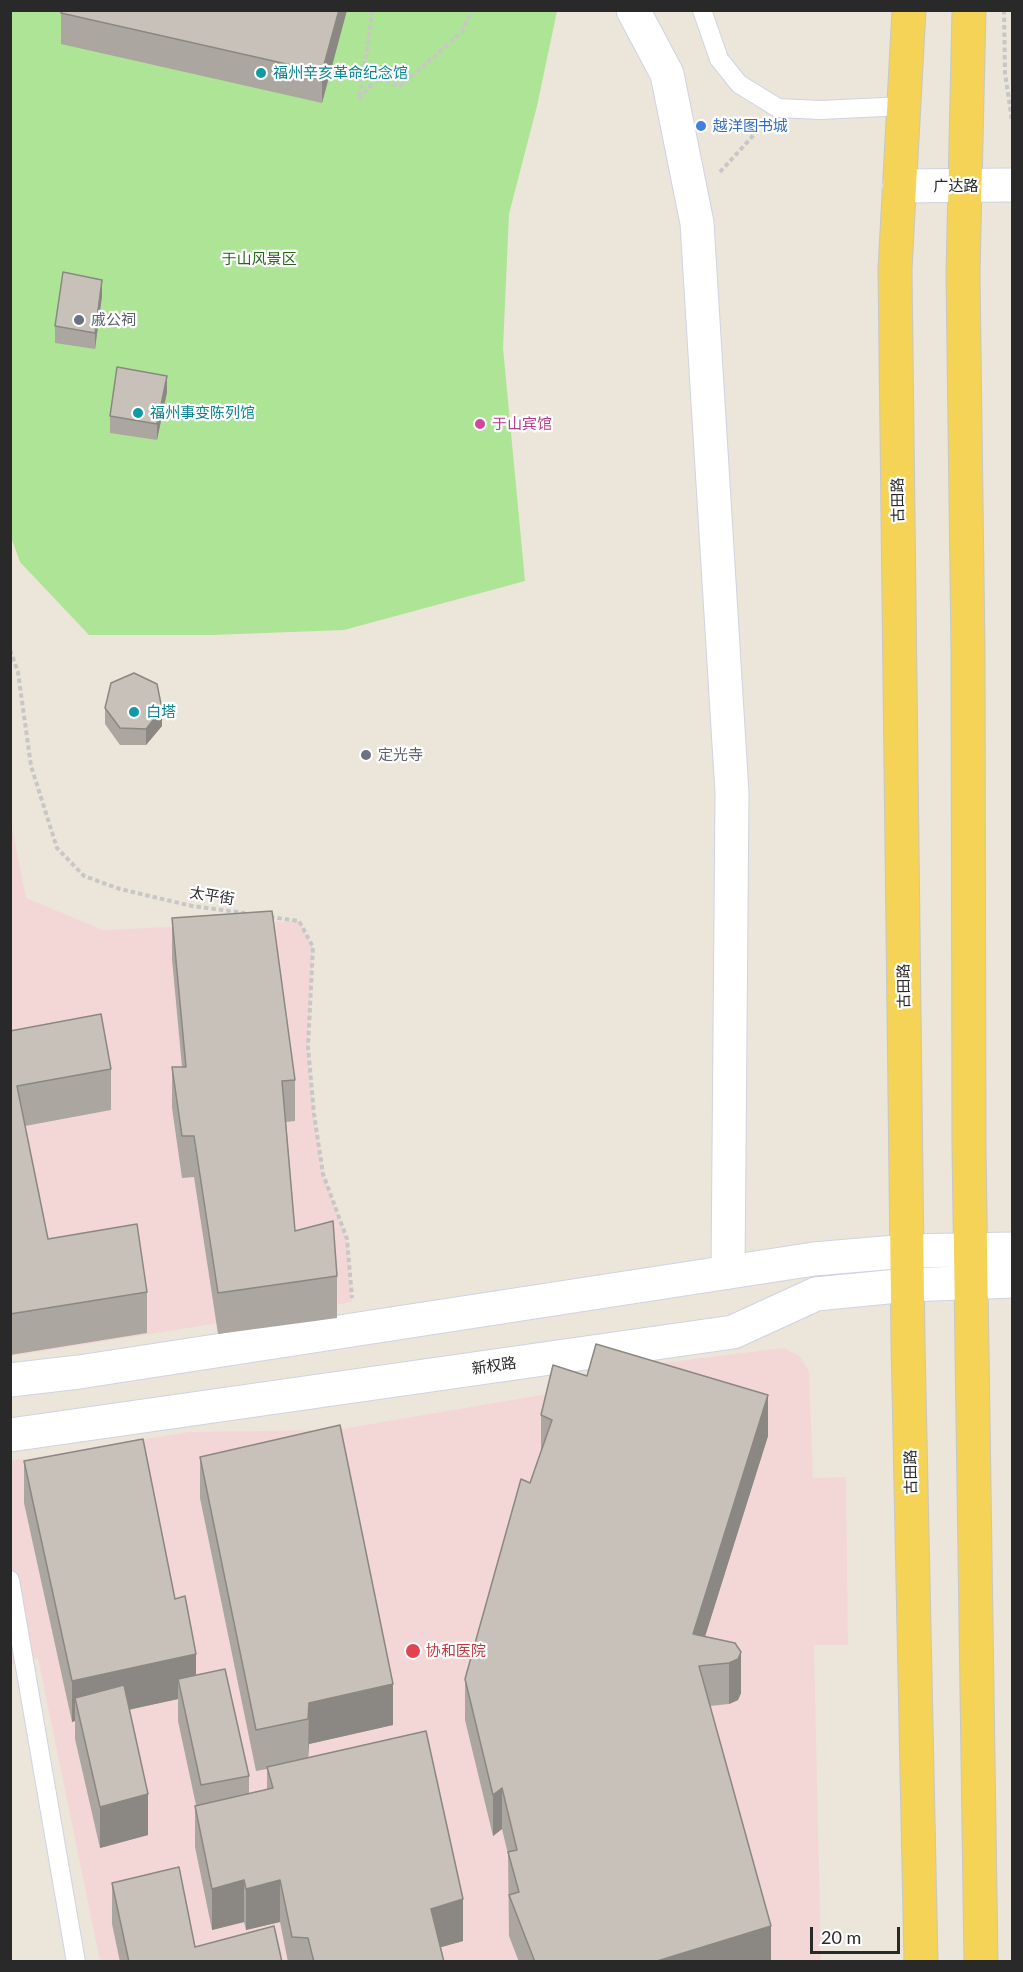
<!DOCTYPE html>
<html>
<head>
<meta charset="utf-8">
<style>
	body { margin:0 }
	#map { position:relative; width:1023px; height:1972px; overflow:hidden; background:#ece5da; font-family:Lato,sans-serif }
	canvas { display:block }
	.frame { position:absolute; inset:0; border:12px solid #292929; pointer-events:none }
	.scale { position:absolute; left:810px; top:1927px; width:90px; height:27px; box-sizing:border-box; border:3px solid #292929; border-top:0; padding-left:8px; font-size:18px; line-height:21px; white-space:nowrap; color:#292929; -webkit-text-stroke:4px #fff; paint-order:stroke }
</style>
</head>
<body>
<div id="map">
<canvas width="1023" height="1972"></canvas>
<div class="frame"></div>
<div class="scale">20 m</div>
</div>
<script>
const context = document.querySelector('canvas').getContext('2d');
context.lineJoin = 'round';
function paint(path, color) {
  context.fillStyle = color;
  context.fill(path, 'evenodd');
}
function poly(rows) {
  const path = new Path2D();
  for (const r of rows) {
    path.moveTo(r[0], r[1]);
    for (let i = 2; i < r.length; i += 2) path.lineTo(r[i], r[i + 1]);
  }
  return path;
}
function stroke(path, color, width, dash) {
  context.strokeStyle = color;
  context.lineWidth = width;
  context.lineCap = dash ? 'butt' : 'round';
  context.setLineDash(dash || []);
  context.stroke(path);
}
function drawText(font, color, halo, rows, align = 'center') {
  context.font = font + ' Lato,"Noto Sans SC",sans-serif';
  context.lineWidth = 4.5;
  context.setLineDash([]);
  context.textBaseline = 'middle';
  context.strokeStyle = halo;
  context.fillStyle = color;
  for (const [text, x, y, turn = 0] of rows) {
    context.save();
    context.translate(x, y);
    context.rotate((+turn || 0) * Math.PI / 180);
    context.textAlign = isNaN(turn) ? turn : align;
    if (halo) context.strokeText(text, 0, 0);
    context.fillText(text, 0, 0);
    context.restore();
  }
}
paint(poly([
	[10,817,26,898,103,930,299,921,313,947,308,1047,314,1114,323,1174,347,1239,352,1302,11,1356],
	[783,1348,800,1356,809,1372,813,1478,846,1477,848,1645,814,1645,821,1961,100,1961,38,1658,11,1665,11,1460,25,1459,189,1432,336,1430,553,1393,606,1370]
]), '#f3d7d7');
paint(poly([
	[11,11,557,11,537,106,509,214,503,348,525,581,344,630,211,635,89,635,20,562,11,537]
]), '#aee495');
const service = poly([
	[702,10,719,59,739,84,778,108,821,110,904,106],
	[10,1580,76,1962]
]);
const minor = poly([
	[633,10,667,74,697,223,732,793,728,1272]
]);
const tertiary = poly([
	[899,186,1012,185],
	[10,1380,79,1372,814,1259,907,1251,1012,1249],
	[10,1435,733,1332,816,1294,908,1285,1012,1281]
]);
const primary = poly([
	[909,10,895,269,908,1342,921,1962],
	[969,10,963,274,968,651,969,1147,981,1962]
]);
stroke(service, '#cfd3e2', 20);
stroke(minor, '#cfd3e2', 35);
stroke(tertiary, '#cfd3e2', 35);
stroke(primary, '#c7c7c7', 35);
stroke(poly([
	[372,10,370,30,359,99,379,77,399,87,462,32,472,10],
	[1004,10,1005,73,1012,121],
	[720,172,761,127],
	[10,650,18,672,31,766,57,848,84,876,120,889,192,906,245,913],
	[270,917,299,921,313,947,308,1047,314,1114,323,1174,347,1239,352,1298]
]), '#c7c7c7', 4, [4.5, 3]);
stroke(service, '#fff', 18);
stroke(minor, '#fff', 33);
stroke(tertiary, '#fff', 33);
stroke(primary, '#f4d357', 33);
paint(poly([
	[61,10,347,10,322,103,61,44],
	[102,296,95,349,55,343,55,326],
	[167,392,157,440,110,433,110,416],
	[105,708,162,726,146,745,120,745,105,724],
	[172,918,295,1080,295,1121,286,1122,295,1231,337,1276,337,1318,218,1334,194,1177,182,1178,172,1108,172,1067,182,1067,172,959],
	[10,1031,111,1069,111,1110,25,1126,48,1239,147,1292,147,1333,10,1355],
	[541,1415,768,1436,705,1636,735,1643,741,1693,738,1700,729,1704,710,1706,771,1962,519,1962,509,1936,508,1854,502,1829,493,1836,465,1720,465,1679,541,1451],
	[200,1457,393,1725,309,1744,308,1757,463,1941,441,1947,444,1962,288,1962,280,1922,246,1930,244,1922,212,1930,195,1847,195,1806,196,1805,178,1721,178,1699,129,1710,148,1835,100,1848,75,1739,75,1721,72,1722,24,1503,24,1461,175,1599,196,1675,249,1776,249,1794,267,1789,267,1769,256,1771,200,1498],
	[112,1883,195,1947,282,1962,120,1962,112,1924]
]), '#aba6a0');
paint(poly([
	[339,10,347,10,322,103,322,72],
	[102,280,102,296,95,349,95,333],
	[167,376,167,392,157,440,157,424],
	[162,709,162,726,146,745,146,729],
	[768,1395,768,1436,693,1675,693,1634],
	[741,1652,741,1693,738,1700,729,1704,729,1663],
	[196,1654,196,1695,178,1679,178,1699,80,1720,75,1698,75,1721,72,1722,72,1681],
	[393,1684,393,1725,309,1744,308,1761,309,1703],
	[502,1788,502,1829,493,1836,493,1795],
	[148,1794,148,1835,100,1848,100,1807],
	[244,1880,244,1922,212,1930,212,1889],
	[280,1880,280,1922,246,1930,246,1889],
	[463,1899,463,1941,431,1950,431,1909],
	[771,1926,771,1962,654,1962]
]), '#8b8782');
const building = poly([
	[61,10,339,10,322,72,61,13,61,10],
	[63,272,102,280,95,333,55,326,63,272],
	[117,367,167,376,157,424,110,416,117,367],
	[134,673,157,684,162,709,146,729,120,728,105,708,111,683,134,673],
	[272,911,295,1080,282,1081,295,1231,333,1221,337,1276,218,1293,194,1136,182,1136,172,1067,186,1067,172,918,272,911],
	[101,1014,111,1069,17,1086,48,1239,137,1224,147,1292,10,1314,10,1031,101,1014],
	[596,1344,768,1395,693,1634,735,1643,741,1652,738,1659,729,1663,699,1666,771,1926,654,1962,535,1962,509,1895,519,1892,508,1852,517,1850,502,1788,493,1795,465,1679,521,1479,530,1483,552,1420,541,1415,553,1365,587,1376,596,1344],
	[340,1425,393,1684,309,1703,308,1719,256,1730,200,1457,340,1425],
	[143,1439,175,1599,185,1596,196,1654,72,1681,24,1461,143,1439],
	[225,1669,249,1776,201,1785,178,1679,225,1669],
	[124,1685,148,1794,100,1807,75,1698,124,1685],
	[426,1731,463,1899,431,1909,444,1962,314,1962,308,1938,292,1937,280,1880,246,1889,244,1880,212,1889,195,1806,273,1788,267,1767,426,1731],
	[179,1867,195,1947,274,1926,282,1962,129,1962,112,1883,179,1867]
]);
paint(building, '#c7c1ba');
stroke(building, '#8b8782', 1.5);
for (const [x, y, r, color] of [
	[261,73,6,"#0f9aa8"],
	[701,126,6,"#3f7fe0"],
	[79,320,6,"#6b7280"],
	[138,413,6,"#0f9aa8"],
	[480,424,6,"#d1479c"],
	[134,712,6,"#0f9aa8"],
	[366,755,6,"#6b7280"],
	[413,1651,8,"#e0444e"]
]) {
  const dot = new Path2D();
  dot.arc(x, y, r, 0, 2 * Math.PI);
  context.fillStyle = color;
  context.fill(dot);
  stroke(dot, '#fff', 2);
}
drawText('15px', '#0d838f', '#fff', [
	["福州辛亥革命纪念馆",273,73],
	["福州事变陈列馆",150,413],
	["白塔",146,712]
], 'left');
drawText('15px', '#366cbe', '#fff', [
	["越洋图书城",713,126]
], 'left');
drawText('15px', '#292929', '#fff', [
	["广达路",956,186],
	["古田路",898,500,-91],
	["太平街",212,896,9],
	["古田路",904,986,-91],
	["新权路",494,1366,-8],
	["古田路",911,1472,-91]
]);
drawText('15px', '#266718', '#fff', [
	["于山风景区",259,259]
]);
drawText('15px', '#5b616d', '#fff', [
	["戚公祠",91,320],
	["定光寺",378,755]
], 'left');
drawText('15px', '#b23c85', '#fff', [
	["于山宾馆",492,424]
], 'left');
drawText('15px', '#be3a42', '#fff', [
	["协和医院",426,1651]
], 'left');
</script>
</body>
</html>
